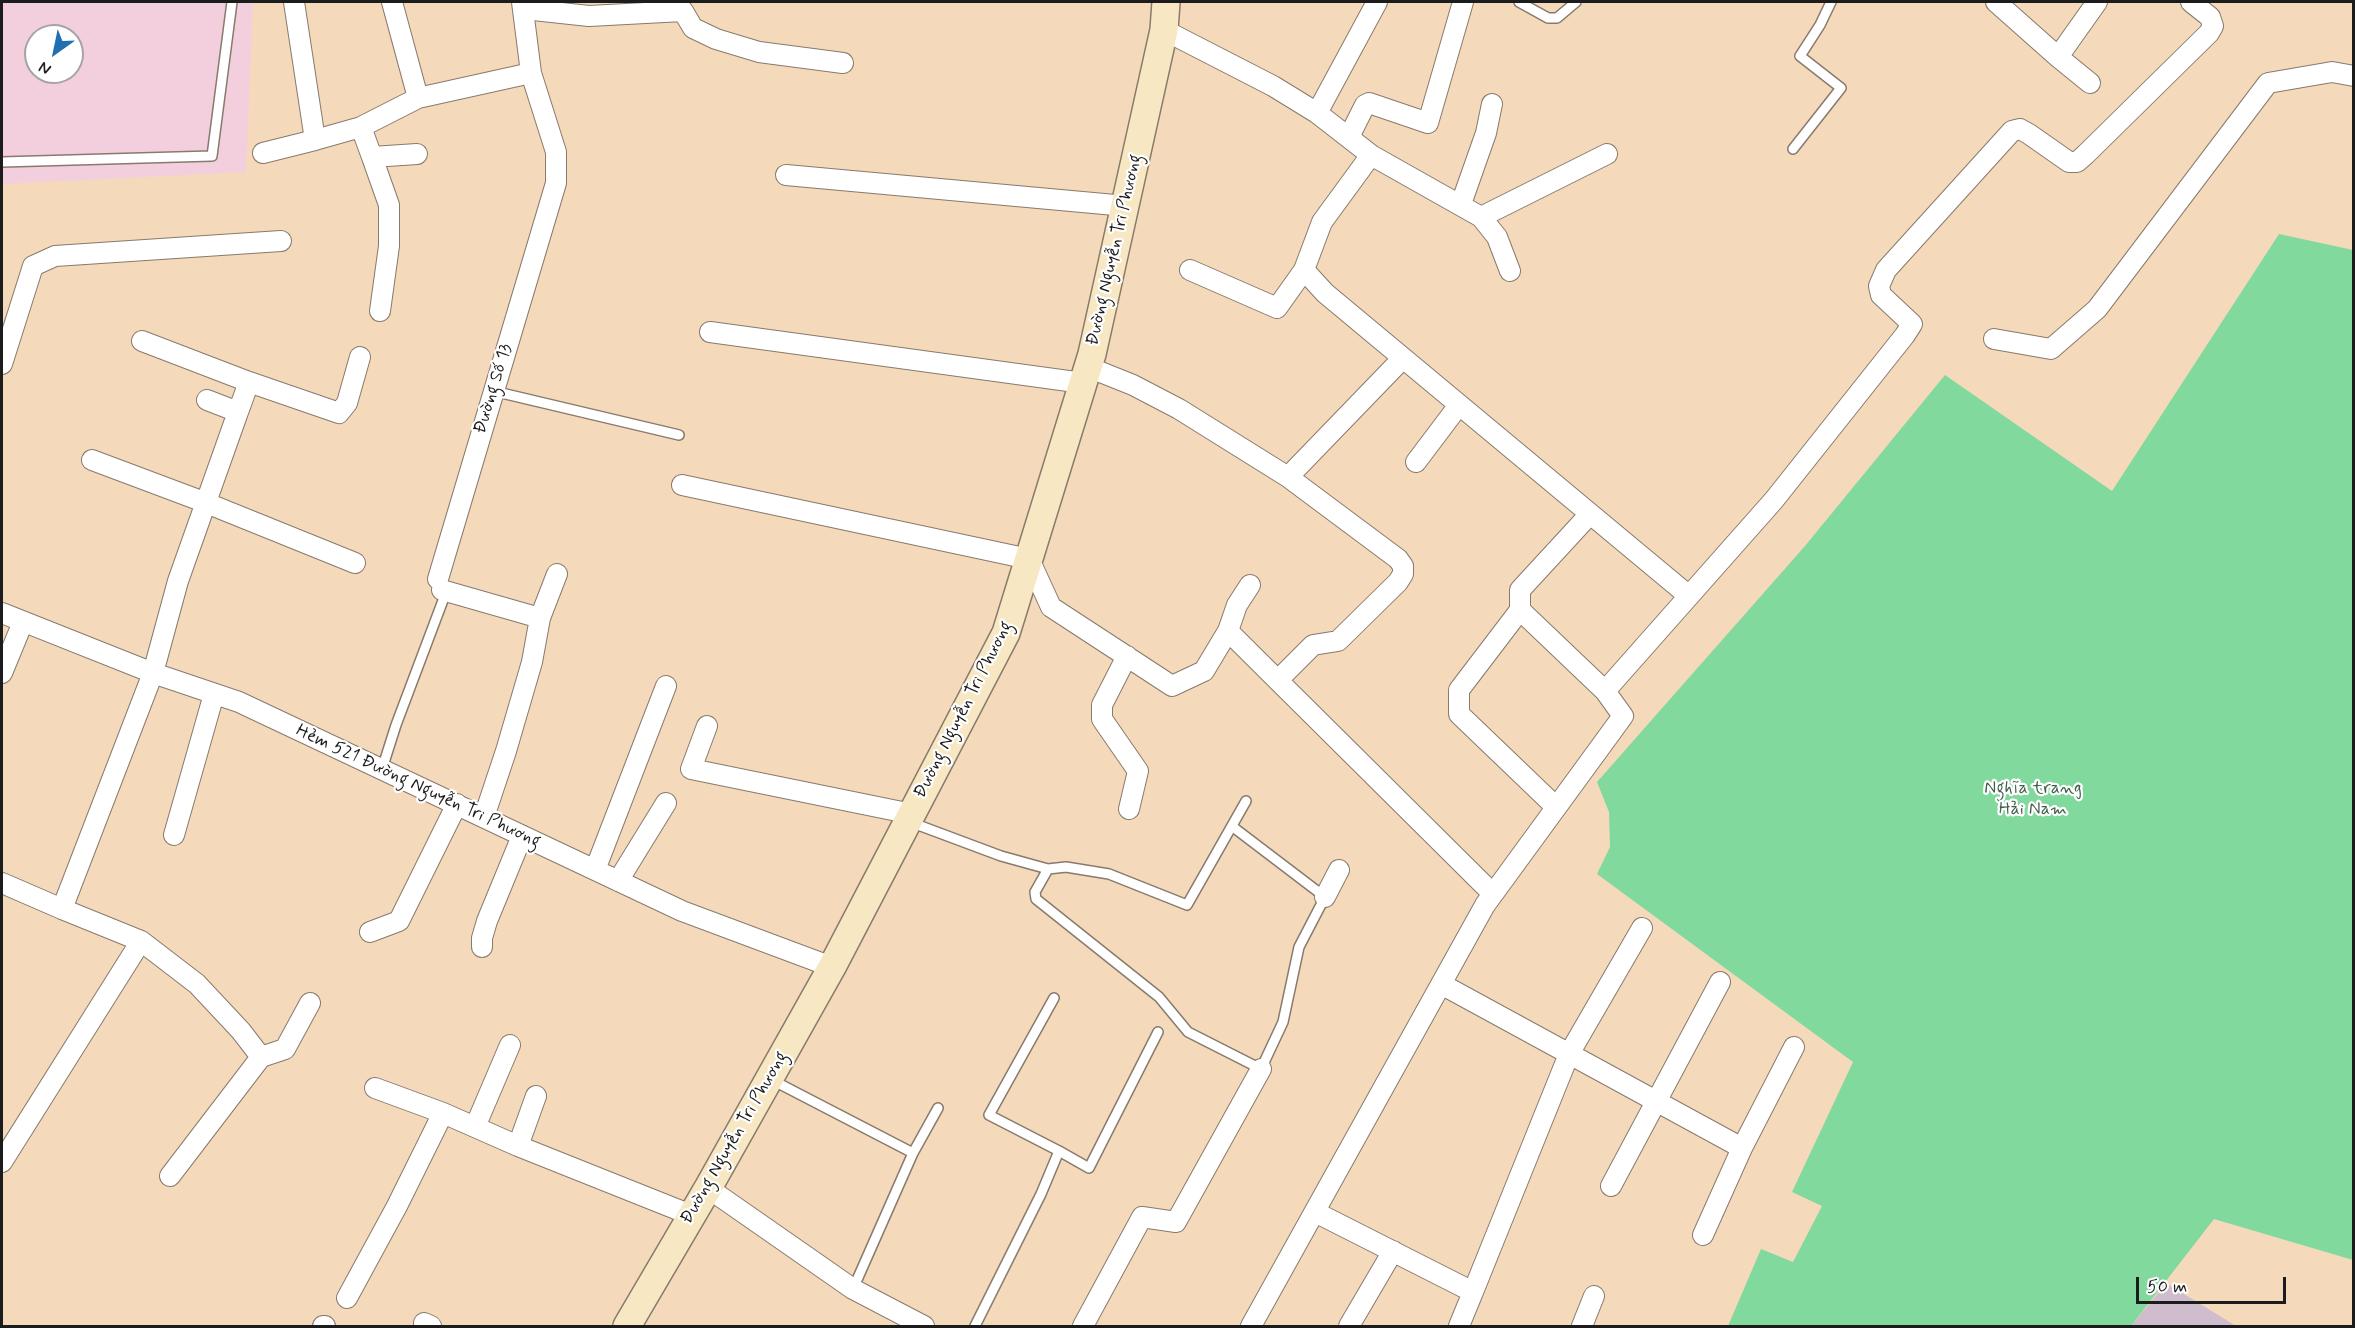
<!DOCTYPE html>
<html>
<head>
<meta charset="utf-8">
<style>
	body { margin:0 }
	#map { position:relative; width:2355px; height:1328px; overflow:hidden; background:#f4d9bb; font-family:Mynerve,sans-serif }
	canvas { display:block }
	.frame { position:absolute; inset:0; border:3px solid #1c1c1c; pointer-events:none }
	.north { position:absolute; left:24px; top:24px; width:60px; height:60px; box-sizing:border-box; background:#fff; border:2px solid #a4a4a4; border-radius:50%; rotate:213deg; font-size:16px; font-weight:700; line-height:24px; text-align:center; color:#1c1c1c }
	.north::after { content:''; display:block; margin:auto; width:21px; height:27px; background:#1f6fb2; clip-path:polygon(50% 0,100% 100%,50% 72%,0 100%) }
	.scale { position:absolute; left:2136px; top:1277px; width:150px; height:27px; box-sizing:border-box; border:3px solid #1c1c1c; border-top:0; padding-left:8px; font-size:18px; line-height:21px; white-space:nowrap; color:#1c1c1c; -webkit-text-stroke:4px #fff; paint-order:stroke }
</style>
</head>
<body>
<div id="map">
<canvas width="2355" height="1328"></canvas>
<div class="frame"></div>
<div class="north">N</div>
<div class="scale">50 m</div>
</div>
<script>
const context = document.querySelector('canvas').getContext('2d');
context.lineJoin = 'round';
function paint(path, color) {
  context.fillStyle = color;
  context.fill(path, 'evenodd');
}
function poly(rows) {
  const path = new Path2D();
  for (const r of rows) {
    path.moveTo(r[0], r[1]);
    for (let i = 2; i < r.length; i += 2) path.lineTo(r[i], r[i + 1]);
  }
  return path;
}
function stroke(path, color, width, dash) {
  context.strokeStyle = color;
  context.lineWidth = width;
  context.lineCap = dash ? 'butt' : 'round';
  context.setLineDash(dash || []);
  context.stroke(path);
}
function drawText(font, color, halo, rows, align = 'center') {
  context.font = font + ' Mynerve,sans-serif';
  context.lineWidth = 4.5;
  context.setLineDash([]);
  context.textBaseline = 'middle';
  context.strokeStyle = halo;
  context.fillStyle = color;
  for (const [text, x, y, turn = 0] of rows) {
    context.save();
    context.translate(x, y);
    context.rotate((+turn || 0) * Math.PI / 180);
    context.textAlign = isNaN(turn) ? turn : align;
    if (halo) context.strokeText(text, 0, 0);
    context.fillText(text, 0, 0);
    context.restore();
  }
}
paint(poly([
	[2,2,253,2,246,172,2,184],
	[36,36,72,36,72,72,36,72]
]), '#f3cfde');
paint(poly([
	[2166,1283,2236,1326,2131,1326]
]), '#cfbdce');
paint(poly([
	[2279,234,2353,250,2353,1260,2214,1219,2131,1326,1728,1326,1761,1249,1793,1262,1822,1206,1792,1192,1853,1062,1597,874,1610,847,1609,812,1597,782,1805,546,1945,375,2112,491]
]), '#82d99d');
const service = poly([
	[1519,2,1548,18,1557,18,1576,2],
	[1793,149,1841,88,1800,56,1820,25,1831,2],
	[2,162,212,156,232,2],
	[493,391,679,435],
	[382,769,396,725,445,595,443,591],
	[910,822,1001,856,1048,869,1066,867,1109,874,1187,905,1246,801],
	[1048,869,1035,892,1036,899,1159,997,1188,1032,1261,1069,1283,1022,1299,947,1325,897,1233,827],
	[1054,998,989,1115,1059,1151],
	[772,1080,913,1153],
	[853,1289,913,1153,938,1108],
	[975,1326,1041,1194,1059,1151,1089,1168,1158,1032]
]);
const minor = poly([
	[294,2,315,140,361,127,418,98,531,73],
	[392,2,418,98],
	[1996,2,2058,57,2097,2],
	[524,9,589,16,683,11,693,28,716,39,759,52,843,63],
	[1164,30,1273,86,1317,113,1371,155],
	[2058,57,2090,83],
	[1317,113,1377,2],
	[361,127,372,157,417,154],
	[1349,137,1365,105,1369,103,1428,123,1463,2],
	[263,153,315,140],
	[1607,154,1481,217,1371,155,1322,222,1304,270,1325,293,1689,596],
	[372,157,389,205,389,246,380,311],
	[786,175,1126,206],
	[1461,204,1486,133,1492,104],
	[1481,217,1497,237,1510,271],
	[1190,270,1277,308,1304,270],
	[710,332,1083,383],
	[1994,339,2051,349,2097,309,2268,83,2332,72,2354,76],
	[142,341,249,382,238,412],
	[2,364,33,266,55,256,281,241],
	[1088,367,1133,385,1179,409,1288,477,1398,559,1403,566,1403,574,1398,582,1338,641,1313,645,1278,680],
	[249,382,339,413,347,403,360,357],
	[92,460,204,502,355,563],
	[1416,462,1459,405],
	[1288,477,1403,358],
	[682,485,1029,559,1051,607,1172,686,1204,671,1228,631,1493,894],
	[438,579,556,183,556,152,531,73,522,2],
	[442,590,540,618,532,662,506,751,484,817],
	[2,613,153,673,239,702,682,911,832,967],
	[540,618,557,574],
	[1228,631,1237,605,1250,585],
	[1127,656,1102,705,1102,719,1138,771,1129,809],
	[2,673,23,622],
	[1605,691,1774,500,1905,335,1912,324,1881,295,1879,286,1886,270,2012,131,2020,129,2029,134,2069,162,2077,162,2085,155,2209,33,2213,26,2210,17,2191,2],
	[707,726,691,769,912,814],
	[1556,807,1459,714,1459,690,1520,610,1520,590,1590,514],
	[174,835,214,694],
	[595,870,666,686],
	[618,881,666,803],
	[2,883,62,909],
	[1325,897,1339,870],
	[370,932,399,921,457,804],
	[141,941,197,984,241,1031,261,1057,170,1176],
	[482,947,482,938,487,921,522,836],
	[1441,984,1742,1148],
	[261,1057,285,1049,310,1003],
	[375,1088,443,1113,518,1146,691,1215],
	[475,1127,510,1045],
	[518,1146,536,1096],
	[2,1162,141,941,62,909,153,673,178,581,238,412,207,400],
	[1611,1186,1720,982],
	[708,1188,853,1289,924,1326],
	[1315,1212,1473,1292,1569,1054,1642,928],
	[1703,1235,1742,1148,1794,1047],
	[347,1298,397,1206,443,1113],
	[424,1323,431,1326],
	[323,1326,325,1326],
	[1083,1326,1142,1217,1176,1222,1261,1069],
	[1251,1326,1485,905,1623,716,1605,691,1520,610],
	[1349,1326,1393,1251],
	[1459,1326,1473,1292],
	[1582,1326,1594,1296]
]);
const secondary = poly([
	[627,1326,708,1188,832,967,1006,633,1092,354,1164,30,1166,2]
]);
stroke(service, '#887a6c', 12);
stroke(minor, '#887a6c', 22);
stroke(secondary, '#887a6c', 30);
stroke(service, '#fff', 9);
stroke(minor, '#fff', 20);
stroke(secondary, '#f7e8c3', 27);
drawText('18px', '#1c1c1c', '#fff', [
	["Đường Nguyễn Tri Phương",1115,250,-77],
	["Đường Số 13",494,389,-73],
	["Đường Nguyễn Tri Phương",964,710,-63],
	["Hẻm 521 Đường Nguyễn Tri Phương",418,787,25],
	["Đường Nguyễn Tri Phương",735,1138,-60]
]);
drawText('18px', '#405e49', '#fff', [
	["Nghĩa trang",2033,789],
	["Hải Nam",2033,810]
]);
</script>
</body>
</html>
